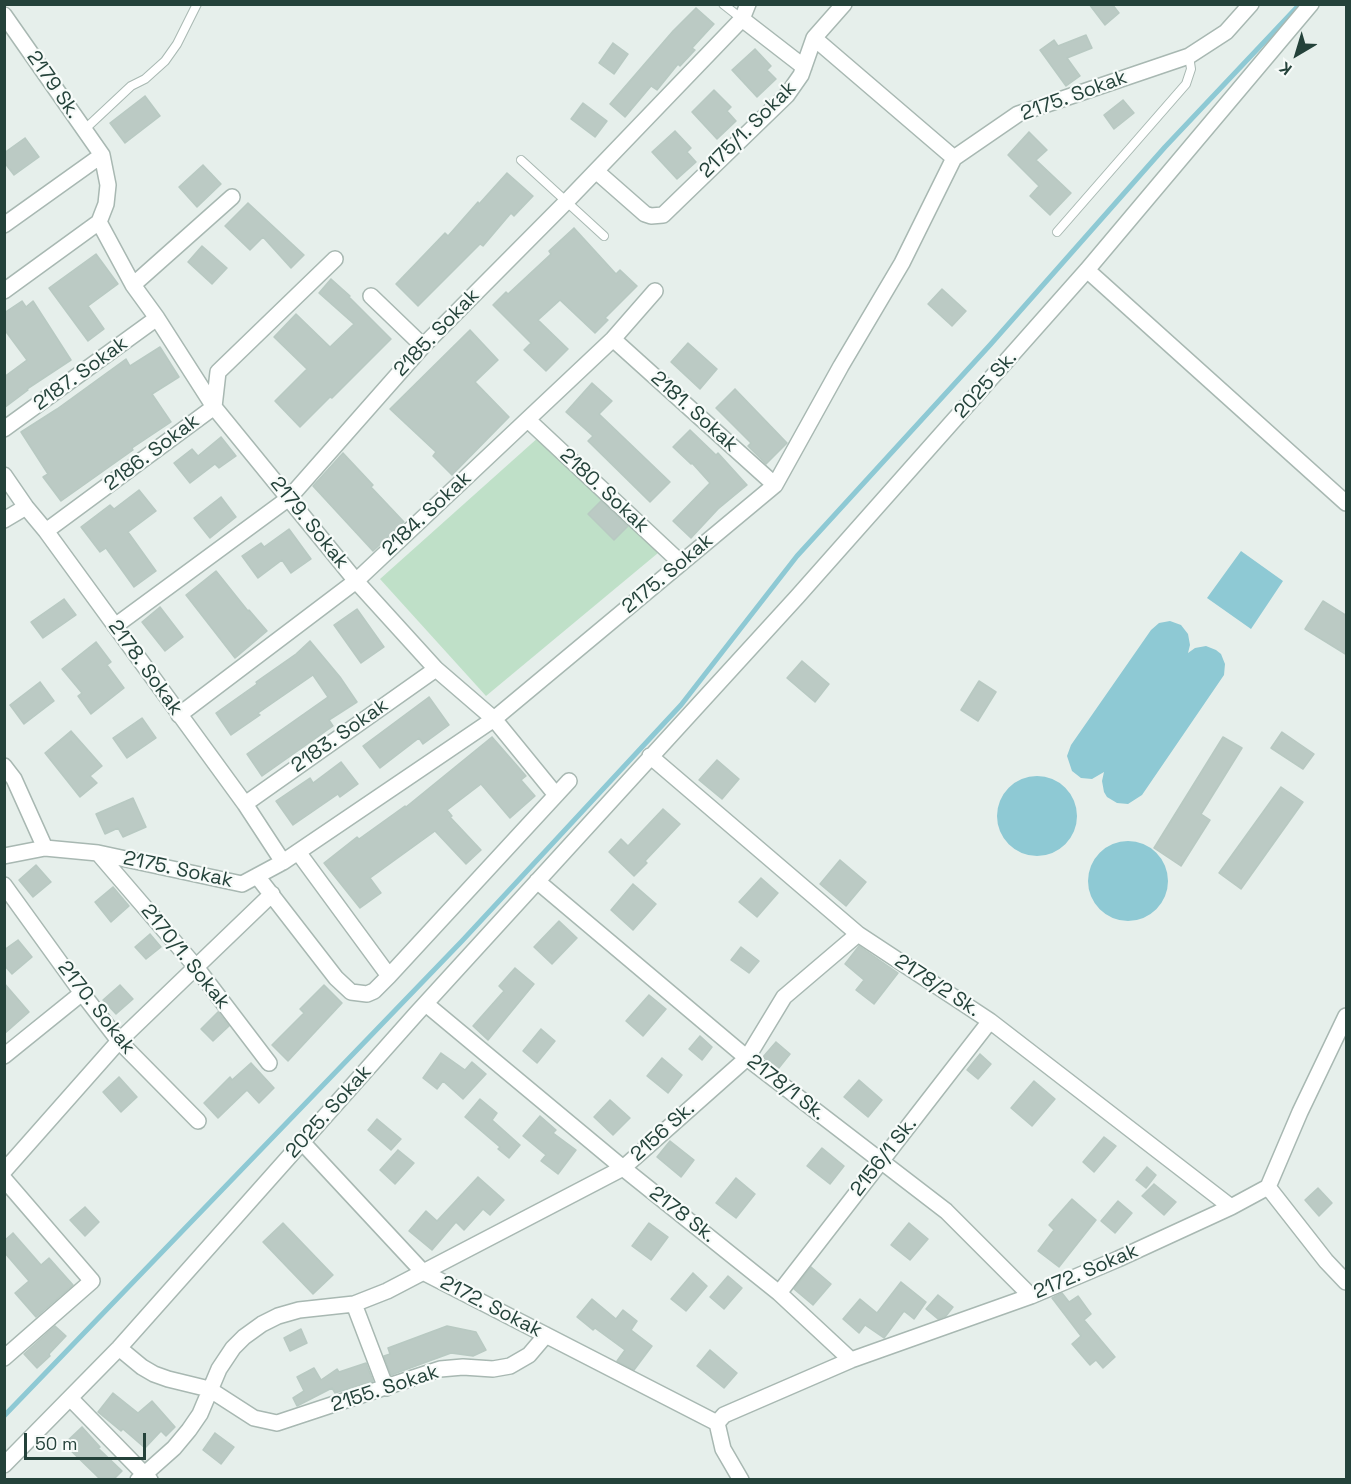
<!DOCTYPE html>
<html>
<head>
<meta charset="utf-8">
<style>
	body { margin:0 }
	#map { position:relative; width:1351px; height:1484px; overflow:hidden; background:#e6efeb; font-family:"Space Grotesk",sans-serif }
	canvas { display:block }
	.frame { position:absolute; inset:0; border:6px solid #24423a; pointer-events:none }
	.north { position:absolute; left:1267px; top:24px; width:60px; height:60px; -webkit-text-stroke:4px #f7fbf9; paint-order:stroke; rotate:218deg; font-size:16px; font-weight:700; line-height:24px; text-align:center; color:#24423a }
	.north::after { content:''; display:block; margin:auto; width:21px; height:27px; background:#24423a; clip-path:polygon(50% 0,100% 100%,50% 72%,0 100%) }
	.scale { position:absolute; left:24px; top:1433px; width:122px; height:27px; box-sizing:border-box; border:3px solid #24423a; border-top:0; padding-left:8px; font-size:18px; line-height:21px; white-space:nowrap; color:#24423a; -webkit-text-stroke:4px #f7fbf9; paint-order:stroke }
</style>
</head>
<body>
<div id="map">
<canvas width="1351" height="1484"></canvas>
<div class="frame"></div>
<div class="north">K</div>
<div class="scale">50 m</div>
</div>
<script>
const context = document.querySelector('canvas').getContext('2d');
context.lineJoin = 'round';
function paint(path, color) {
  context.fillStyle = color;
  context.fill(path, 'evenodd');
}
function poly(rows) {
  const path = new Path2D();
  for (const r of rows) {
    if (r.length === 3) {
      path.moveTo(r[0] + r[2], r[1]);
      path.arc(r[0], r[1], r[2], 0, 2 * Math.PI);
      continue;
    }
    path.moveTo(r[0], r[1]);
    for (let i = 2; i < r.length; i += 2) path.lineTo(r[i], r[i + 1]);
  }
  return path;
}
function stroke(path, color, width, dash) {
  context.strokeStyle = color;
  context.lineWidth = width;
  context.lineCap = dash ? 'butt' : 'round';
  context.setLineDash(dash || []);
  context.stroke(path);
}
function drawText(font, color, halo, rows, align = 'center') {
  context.font = font + ' "Space Grotesk",sans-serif';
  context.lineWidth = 4.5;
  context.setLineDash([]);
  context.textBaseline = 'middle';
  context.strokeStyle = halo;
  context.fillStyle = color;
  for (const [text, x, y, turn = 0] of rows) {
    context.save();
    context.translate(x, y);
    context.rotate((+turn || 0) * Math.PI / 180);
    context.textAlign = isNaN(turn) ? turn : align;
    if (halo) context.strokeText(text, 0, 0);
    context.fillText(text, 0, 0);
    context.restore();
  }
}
paint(poly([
	[540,436,658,553,486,696,380,579]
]), '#bfe0c8');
paint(poly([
	[1241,551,1283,581,1251,629,1207,598],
	[1170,621,1181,625,1188,634,1190,645,1188,653,1195,648,1206,646,1216,650,1221,654,1225,664,1224,675,1142,795,1128,804,1117,803,1107,797,1104,792,1102,781,1104,772,1092,779,1081,778,1072,771,1067,756,1071,745,1151,630,1159,623],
	[1037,816,40],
	[1128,881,40]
]), '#8ec9d4');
stroke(poly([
	[4,1416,462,941,681,705,797,556,990,345,1165,147,1300,4]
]), '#8ec9d4', 5);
const building = poly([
	[1089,4,1112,4,1119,13,1105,25,1089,4],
	[696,8,714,24,692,48,695,50,680,66,678,64,657,90,651,86,625,117,610,104,673,31,696,8],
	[1086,35,1092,48,1067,58,1080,76,1066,86,1040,50,1054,40,1058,46,1086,35],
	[613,43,628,54,614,74,599,63,613,43],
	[755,49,771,66,767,70,776,79,757,97,732,70,755,49],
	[714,90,731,107,727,111,736,121,717,139,692,112,714,90],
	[145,96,160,116,125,143,110,123,145,96],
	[1123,100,1134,113,1114,129,1104,115,1123,100],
	[583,103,607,121,595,137,571,119,583,103],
	[675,131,691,148,687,152,696,162,677,179,652,152,675,131],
	[1029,132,1047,150,1036,160,1071,193,1050,215,1030,196,1039,186,1008,155,1029,132],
	[25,138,39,157,14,175,4,162,4,153,25,138],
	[203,165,221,184,197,207,179,187,203,165],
	[507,173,533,196,514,216,511,213,483,246,480,244,418,306,396,284,445,233,448,236,478,202,479,204,507,173],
	[248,203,304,255,291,268,263,237,250,250,225,226,248,203],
	[574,228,616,274,620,270,637,286,605,318,608,320,595,333,560,300,538,320,568,349,546,371,524,350,531,343,493,305,506,292,508,294,551,254,549,251,574,228],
	[202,246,227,268,212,284,188,262,202,246],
	[96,254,118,284,88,306,104,329,88,341,49,288,96,254],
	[331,279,350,296,349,297,391,339,332,398,330,397,300,427,275,401,307,369,274,337,296,314,330,347,354,324,319,293,331,279],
	[942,289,966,311,952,326,928,304,942,289],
	[22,301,26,307,33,301,71,360,27,389,28,390,4,408,4,377,27,360,4,329,4,313,22,301],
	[470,330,498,360,475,382,509,417,452,475,433,456,436,452,390,409,470,330],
	[688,343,717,369,700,389,671,362,688,343],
	[160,347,179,377,152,394,171,422,132,448,133,450,61,501,43,477,48,474,21,432,57,409,126,359,130,366,160,347],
	[592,383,612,401,599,414,670,482,650,502,588,441,593,436,566,412,592,383],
	[735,389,787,443,766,464,748,446,751,443,716,408,735,389],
	[690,430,716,455,718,453,747,485,718,509,691,538,673,521,710,483,692,463,691,464,673,447,690,430],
	[221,437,236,456,219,468,215,464,190,483,174,463,192,449,198,456,221,437],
	[343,453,373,485,371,487,404,522,373,551,313,486,343,453],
	[139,490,156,511,128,532,156,571,134,587,106,548,100,552,81,527,110,505,114,509,139,490],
	[221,497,236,517,210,538,194,518,221,497],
	[601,501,628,526,614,540,588,514,601,501],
	[289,529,311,559,291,573,282,560,258,578,242,556,261,543,264,547,289,529],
	[216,571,248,611,249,610,267,631,235,658,186,595,216,571],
	[64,599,76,615,43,638,31,622,64,599],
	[1323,601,1347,616,1347,655,1305,629,1323,601],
	[160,607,183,637,165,651,142,622,160,607],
	[357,609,384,647,361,663,334,625,357,609],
	[310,641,340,677,357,702,329,720,333,726,262,776,247,754,328,697,313,675,258,713,260,715,231,735,216,713,257,684,256,682,296,654,310,641],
	[96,642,111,662,107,665,124,688,91,714,78,696,82,693,62,669,96,642],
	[802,661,829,684,815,702,787,678,802,661],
	[979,681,996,692,978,721,961,710,979,681],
	[40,682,54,701,24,724,10,705,40,682],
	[429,697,449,725,423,744,419,738,380,768,363,746,429,697],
	[142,718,156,738,127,758,113,738,142,718],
	[71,731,102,766,90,776,97,783,80,797,45,753,71,731],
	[1282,732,1314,754,1303,769,1271,748,1282,732],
	[492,737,526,776,521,780,535,796,510,818,481,784,447,810,452,816,450,817,481,850,466,864,435,831,370,878,381,893,360,908,324,863,357,837,359,839,405,806,406,807,492,737],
	[1223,737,1242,748,1201,814,1210,820,1181,866,1154,848,1223,737],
	[717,760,739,779,722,799,699,780,717,760],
	[341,762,358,784,340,797,338,794,293,825,276,801,310,778,313,783,341,762],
	[1281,787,1303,802,1241,889,1219,873,1281,787],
	[133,798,146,827,123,837,118,828,105,834,96,814,133,798],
	[663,809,680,824,645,861,647,863,634,876,609,852,621,839,628,846,663,809],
	[840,860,866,882,846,906,820,884,840,860],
	[36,865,51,882,33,897,19,880,36,865],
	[761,878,778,893,757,917,739,902,761,878],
	[633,884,656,904,633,930,611,910,633,884],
	[113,887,129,906,111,922,95,902,113,887],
	[559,921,577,938,552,964,534,947,559,921],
	[150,934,161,947,146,959,135,947,150,934],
	[18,940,32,957,12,974,4,965,4,950,18,940],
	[859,946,898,973,874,1004,856,990,864,980,845,964,859,946],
	[741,947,759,961,749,973,731,960,741,947],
	[515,968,534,984,488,1040,473,1026,504,991,499,986,515,968],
	[4,983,29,1012,4,1034,4,983],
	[120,985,133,999,116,1014,103,1000,120,985],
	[324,985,342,1003,288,1061,272,1045,304,1013,300,1009,324,985],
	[649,995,666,1009,643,1036,626,1021,649,995],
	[218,1012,229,1026,213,1041,201,1029,218,1012],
	[541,1029,555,1041,537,1063,523,1051,541,1029],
	[700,1036,712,1047,702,1060,689,1049,700,1036],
	[776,1042,790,1054,778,1069,763,1057,776,1042],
	[441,1053,465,1070,472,1062,486,1074,463,1099,443,1081,437,1089,423,1078,441,1053],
	[980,1054,991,1064,978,1079,967,1070,980,1054],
	[662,1058,682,1075,668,1093,647,1076,662,1058],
	[251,1063,274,1088,259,1103,247,1090,218,1118,204,1103,230,1077,232,1080,251,1063],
	[119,1077,137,1097,121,1112,103,1092,119,1077],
	[859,1080,882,1100,868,1117,844,1097,859,1080],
	[1034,1081,1055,1099,1032,1126,1011,1108,1034,1081],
	[480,1099,497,1113,492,1120,520,1145,509,1158,498,1149,500,1147,465,1117,480,1099],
	[610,1100,630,1118,613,1135,594,1117,610,1100],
	[540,1116,556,1130,553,1133,576,1150,558,1174,541,1161,546,1155,523,1136,540,1116],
	[377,1119,401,1139,391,1150,368,1130,377,1119],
	[1104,1137,1116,1146,1094,1172,1083,1162,1104,1137],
	[670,1141,694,1160,681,1177,657,1157,670,1141],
	[822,1148,844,1166,830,1184,807,1166,822,1148],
	[398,1150,414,1163,395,1184,380,1170,398,1150],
	[1147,1167,1156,1175,1146,1188,1136,1180,1147,1167],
	[478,1177,504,1200,490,1215,483,1209,464,1230,456,1222,432,1250,409,1231,426,1211,437,1221,478,1177],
	[736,1178,755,1194,736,1218,716,1203,736,1178],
	[1154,1184,1176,1202,1164,1215,1142,1196,1154,1184],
	[1318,1188,1332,1203,1319,1216,1305,1200,1318,1188],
	[1072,1199,1096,1220,1059,1267,1038,1251,1054,1230,1049,1225,1072,1199],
	[1118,1201,1132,1213,1115,1233,1101,1221,1118,1201],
	[85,1207,99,1222,85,1236,70,1220,85,1207],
	[283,1223,333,1275,313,1294,263,1242,283,1223],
	[649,1223,668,1237,651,1260,632,1246,649,1223],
	[909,1223,928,1239,910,1260,891,1245,909,1223],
	[13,1233,41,1265,49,1258,73,1285,36,1317,15,1293,29,1281,4,1252,4,1241,13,1233],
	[811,1267,831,1284,813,1305,794,1289,811,1267],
	[693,1273,707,1286,686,1311,671,1299,693,1273],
	[728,1276,742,1288,724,1309,710,1297,728,1276],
	[901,1282,926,1302,914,1319,904,1311,884,1338,865,1325,859,1333,843,1319,860,1299,877,1313,901,1282],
	[1062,1293,1069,1302,1078,1296,1091,1314,1084,1320,1115,1357,1103,1368,1096,1360,1090,1365,1072,1344,1081,1336,1052,1298,1062,1293],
	[938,1295,953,1307,946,1316,938,1319,926,1309,938,1295],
	[592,1299,616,1319,623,1310,637,1321,631,1330,652,1346,634,1370,617,1361,625,1350,595,1328,593,1330,577,1317,592,1299],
	[55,1326,66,1336,49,1354,50,1356,37,1368,24,1354,55,1326],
	[447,1326,476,1332,486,1350,473,1356,451,1353,391,1375,384,1356,390,1354,388,1348,447,1326],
	[301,1329,307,1343,290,1351,284,1338,301,1329],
	[710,1350,737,1373,724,1388,697,1366,710,1350],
	[366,1363,373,1381,335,1393,332,1388,297,1406,293,1398,304,1391,297,1377,314,1368,321,1380,337,1369,339,1372,366,1363],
	[113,1393,138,1413,152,1401,175,1427,166,1436,161,1431,145,1448,123,1429,121,1431,98,1412,113,1393],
	[82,1427,100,1447,98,1448,122,1471,114,1479,100,1479,64,1444,82,1427],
	[215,1433,234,1447,221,1464,203,1450,215,1433]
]);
paint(building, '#bbcac4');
stroke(building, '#b8c9c2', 1.5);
const lane = poly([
	[723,4,742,19],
	[84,130,131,86,145,79,165,61,177,44,197,4],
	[521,160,604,236],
	[1057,232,1186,84,1191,69,1189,56]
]);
const street = poly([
	[4,15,102,155,108,185,106,204,99,222,4,291],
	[742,19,804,67],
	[814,38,844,4],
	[596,171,645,214,651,216,663,215,787,95,801,75,814,38,954,158],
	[99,222,133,285,157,318,214,407,356,581,436,669,494,719,556,795],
	[4,225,102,155],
	[1087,270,1346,503],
	[133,285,232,197],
	[371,296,423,346],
	[613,339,775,485],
	[528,420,681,563],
	[4,429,157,318],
	[4,475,26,507,46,531,245,804,283,862],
	[4,520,26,507],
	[46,531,214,407,218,372,335,259],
	[115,626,289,498,423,346,567,201,742,19,748,4],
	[179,715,356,581,613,339,655,291],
	[650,756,858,934,990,1021,1231,1207],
	[4,766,14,779,45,848],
	[245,804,436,669],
	[298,852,389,976],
	[98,853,196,967,269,1063],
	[4,856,45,848,98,853,242,884,283,862,494,719,775,485,841,366,902,263,954,158,1018,114,1189,56,1226,32,1251,4],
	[257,876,336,978,351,992,367,994,374,991,389,976,569,781],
	[537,881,747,1058,946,1211,1031,1296],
	[4,885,82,993,119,1041,198,1121],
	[426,1004,623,1168,779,1293,851,1360],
	[4,1056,82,993],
	[302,1142,423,1272,717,1423],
	[4,1171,119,1041,272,894],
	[4,1179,92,1281,4,1358],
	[1268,1187,1326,1261,1346,1282],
	[779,1293,990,1021],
	[354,1304,386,1388],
	[119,1348,142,1367,154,1374,168,1379,209,1389,254,1418,277,1423,440,1369,463,1367,493,1369,510,1366,529,1355,546,1335],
	[70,1398,150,1480],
	[4,1465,119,1348,416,1014,797,597,1087,270,1311,4],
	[138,1480,174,1448,189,1430,200,1414,219,1369,233,1348,244,1337,262,1324,278,1316,299,1310,354,1304,387,1291,623,1168,747,1058,784,997,858,934],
	[741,1480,723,1449,717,1423,724,1415,851,1360,1031,1296,1118,1259,1231,1207,1268,1187,1300,1112,1346,1016]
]);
stroke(lane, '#a8b8b2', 10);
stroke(street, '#a8b8b2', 18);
stroke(lane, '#fff', 8);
stroke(street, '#fff', 15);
drawText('20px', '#24423a', '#f7fbf9', [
	["2179 Sk.",53,85,55],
	["2175. Sokak",1074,96,-20],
	["2175/1. Sokak",748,130,-45],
	["2185. Sokak",437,333,-46],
	["2187. Sokak",81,374,-36],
	["2025 Sk.",986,385,-48],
	["2181. Sokak",694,412,42],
	["2186. Sokak",152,453,-37],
	["2180. Sokak",604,491,43],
	["2184. Sokak",427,514,-43],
	["2179. Sokak",309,523,51],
	["2175. Sokak",668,574,-40],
	["2178. Sokak",145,668,54],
	["2183. Sokak",340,736,-35],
	["2175. Sokak",178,870,12],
	["2170/1. Sokak",185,957,51],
	["2178/2 Sk.",937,986,33],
	["2170. Sokak",96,1008,52],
	["2178/1 Sk.",786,1088,38],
	["2025. Sokak",329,1112,-48],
	["2156 Sk.",663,1132,-42],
	["2156/1 Sk.",884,1157,-52],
	["2178 Sk.",682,1215,38],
	["2172. Sokak",1086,1272,-23],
	["2172. Sokak",491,1307,27],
	["2155. Sokak",385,1389,-18]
]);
</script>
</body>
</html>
